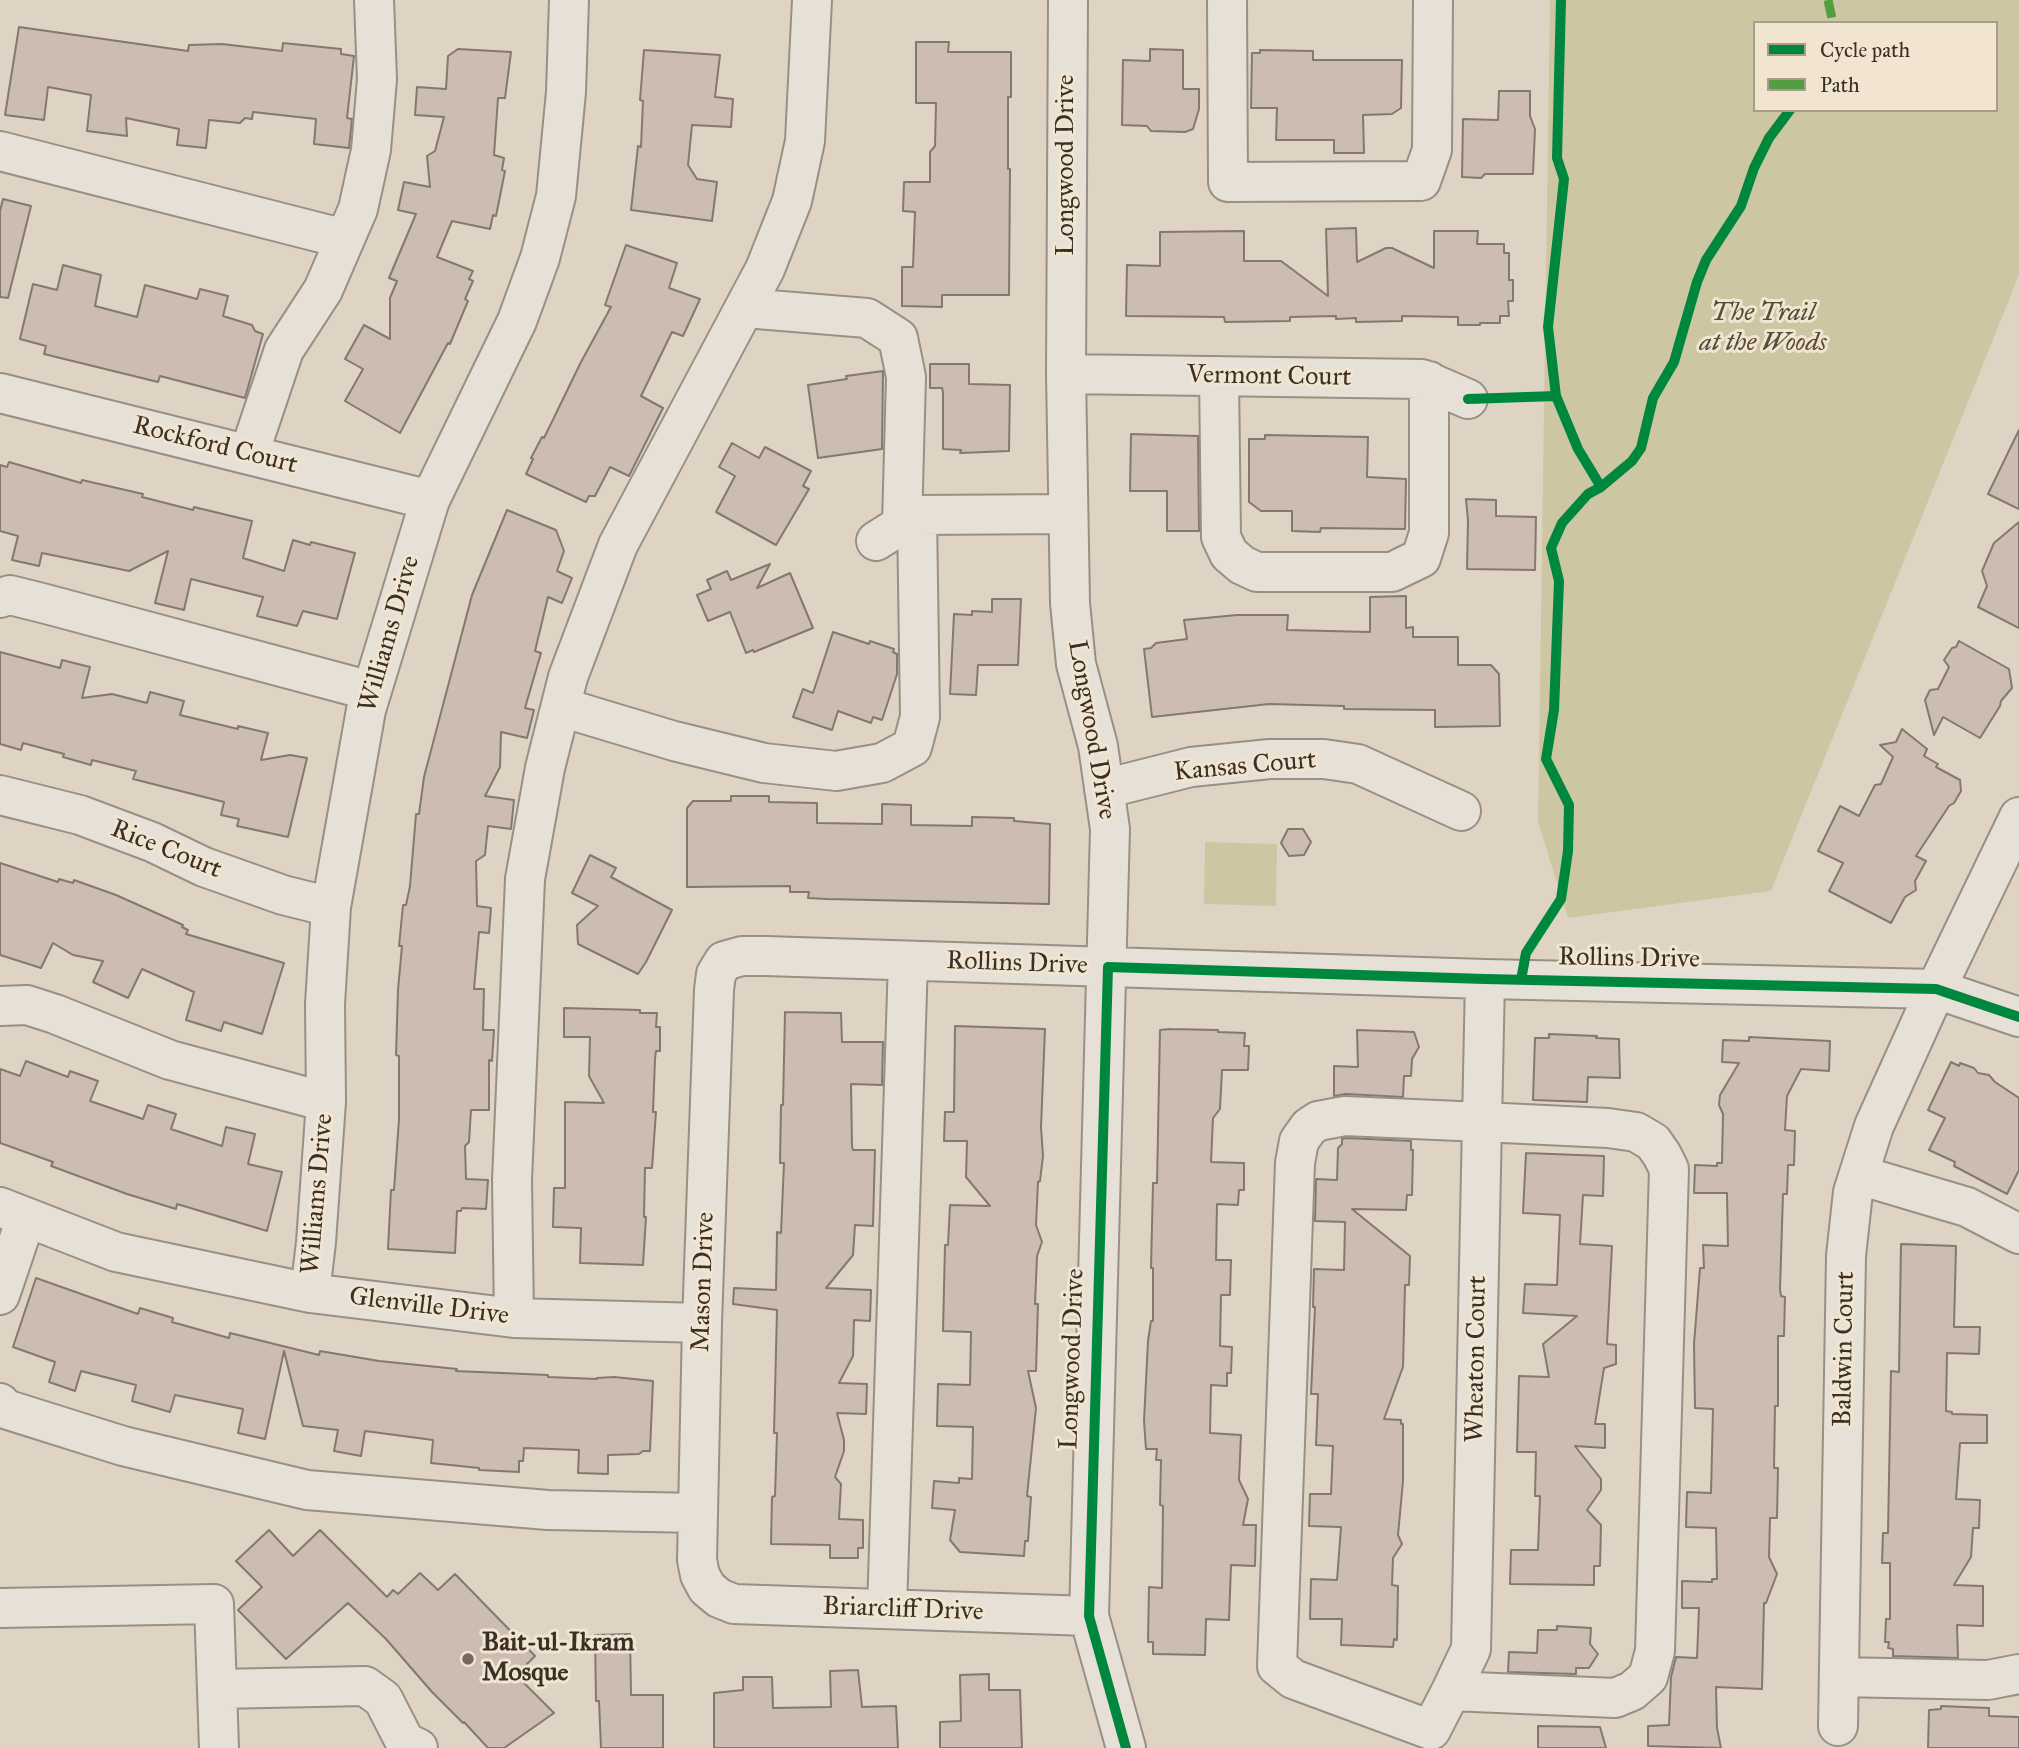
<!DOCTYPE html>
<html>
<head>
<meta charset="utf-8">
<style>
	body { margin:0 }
	#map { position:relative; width:2019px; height:1748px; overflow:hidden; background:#dfd4c3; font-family:"IM FELL Great Primer",serif }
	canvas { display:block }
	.legend { position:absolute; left:1753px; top:21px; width:245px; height:91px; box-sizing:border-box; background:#f1e4d1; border:2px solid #a89c8c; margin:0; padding:9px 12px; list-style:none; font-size:21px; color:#3a3025 }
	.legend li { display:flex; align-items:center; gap:14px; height:35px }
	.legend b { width:35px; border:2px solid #a89c8c }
</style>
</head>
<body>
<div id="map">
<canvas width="2019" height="1748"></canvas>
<ul class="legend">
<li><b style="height:9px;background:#00873e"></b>Cycle path</li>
<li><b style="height:9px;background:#529e40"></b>Path</li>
</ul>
</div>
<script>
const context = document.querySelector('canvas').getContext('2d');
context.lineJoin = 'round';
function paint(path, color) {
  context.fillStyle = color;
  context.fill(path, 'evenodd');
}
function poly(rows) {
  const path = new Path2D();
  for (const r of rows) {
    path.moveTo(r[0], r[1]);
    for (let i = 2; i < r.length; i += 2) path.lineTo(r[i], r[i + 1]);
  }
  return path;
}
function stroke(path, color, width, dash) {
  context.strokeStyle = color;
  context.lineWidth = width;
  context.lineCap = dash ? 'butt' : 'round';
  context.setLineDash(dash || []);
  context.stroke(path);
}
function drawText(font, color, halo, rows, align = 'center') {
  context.font = font + ' "IM FELL Great Primer",serif';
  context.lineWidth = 6;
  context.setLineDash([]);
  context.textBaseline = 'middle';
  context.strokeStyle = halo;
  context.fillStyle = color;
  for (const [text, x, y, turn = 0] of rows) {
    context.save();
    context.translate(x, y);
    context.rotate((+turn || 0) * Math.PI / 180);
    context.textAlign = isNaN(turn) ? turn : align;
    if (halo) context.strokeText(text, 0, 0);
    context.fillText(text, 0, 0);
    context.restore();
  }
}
paint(poly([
	[1550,0,2019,0,2019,275,1771,891,1568,918,1538,822],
	[1755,23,1996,23,1996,110,1755,110],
	[1205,842,1277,844,1276,906,1204,904]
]), '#cdc6a3');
const building = poly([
	[19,27,188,51,189,45,222,44,282,51,283,43,341,49,341,54,354,56,347,118,352,119,349,148,314,144,316,119,253,112,252,119,245,118,240,123,209,120,206,148,177,145,179,129,126,118,127,136,87,131,91,95,48,87,44,120,5,115,19,27],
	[916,42,949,42,948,52,1011,52,1011,97,1008,97,1008,169,1010,169,1009,295,942,295,942,307,902,306,902,267,913,267,915,212,903,211,904,182,930,182,930,152,935,146,936,103,916,103,916,42],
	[458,49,511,52,505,98,498,98,494,155,504,158,502,170,505,171,496,216,493,215,490,229,452,221,437,257,473,271,469,279,473,281,465,299,468,301,450,344,448,343,400,433,345,401,363,369,345,359,364,325,390,339,390,298,397,281,389,278,416,214,398,210,404,182,430,187,427,156,435,151,444,117,415,115,417,87,446,89,448,56,458,49],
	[1150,49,1183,50,1183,89,1199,89,1199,109,1193,129,1185,132,1151,131,1147,126,1122,125,1123,60,1150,61,1150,49],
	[644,50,720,55,715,97,733,99,731,127,692,125,688,165,697,179,717,182,712,221,631,210,638,146,641,147,643,101,640,100,644,50],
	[1260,50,1313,51,1313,60,1402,60,1401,108,1392,114,1363,115,1364,153,1334,153,1334,140,1276,140,1277,108,1251,108,1252,53,1260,53,1260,50],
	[1499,91,1530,91,1530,116,1535,129,1533,174,1485,174,1481,178,1462,177,1463,119,1498,120,1499,91],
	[3,199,31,206,8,298,0,297,0,211,3,199],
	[1356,228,1357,262,1386,248,1392,248,1434,268,1434,231,1478,231,1477,244,1504,244,1504,253,1509,253,1509,280,1513,280,1513,301,1508,301,1509,316,1500,316,1500,323,1480,323,1480,325,1458,325,1458,317,1402,316,1402,321,1356,322,1356,318,1336,319,1336,316,1290,317,1290,321,1225,322,1224,317,1126,316,1127,265,1160,266,1160,232,1244,231,1244,261,1281,261,1328,296,1326,229,1356,228],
	[626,245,677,263,669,288,700,299,683,336,672,332,641,396,663,408,629,476,610,467,595,496,589,496,586,502,526,474,533,459,531,458,542,437,544,438,581,362,611,307,605,305,626,245],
	[63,265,101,275,95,306,137,317,145,285,197,299,200,289,228,296,223,316,252,325,255,331,263,334,245,398,160,376,158,382,44,354,46,346,20,339,33,284,57,290,63,265],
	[930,364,969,364,969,384,1010,385,1009,451,960,453,961,450,943,449,943,392,942,388,930,388,930,364],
	[883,371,882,449,818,458,808,385,847,379,846,376,883,371],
	[2019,430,2019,509,1988,494,2019,430],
	[1131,434,1198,436,1199,531,1167,531,1167,491,1130,491,1131,434],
	[1265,435,1368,437,1367,477,1406,479,1405,529,1321,528,1320,532,1292,531,1292,511,1261,511,1249,502,1249,439,1265,439,1265,435],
	[732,443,759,458,765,447,811,471,803,486,809,489,776,545,716,512,735,476,719,467,732,443],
	[9,462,81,483,82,480,143,494,142,497,193,510,194,507,252,521,243,558,284,571,293,540,310,545,311,542,355,553,337,619,303,611,297,626,257,616,263,597,191,579,184,610,155,603,168,551,129,571,42,553,39,566,12,560,18,536,0,531,0,465,7,467,9,462],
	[1466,499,1496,500,1496,516,1536,517,1535,570,1467,569,1468,521,1466,499],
	[507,510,556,530,564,551,557,571,572,578,562,603,548,597,535,651,541,653,525,708,534,710,527,738,501,732,500,767,485,796,514,800,511,829,488,826,485,855,476,861,477,906,491,908,489,933,479,932,474,989,484,989,483,1030,494,1030,492,1061,489,1060,489,1110,471,1110,469,1142,465,1146,466,1179,488,1180,486,1209,462,1208,461,1211,457,1211,455,1253,388,1249,391,1190,394,1190,399,1119,399,1056,396,1055,398,990,402,946,399,946,403,905,406,905,410,886,416,814,419,814,424,777,472,595,507,510],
	[2019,522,2019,628,1978,607,1987,586,1982,571,1994,543,2019,522],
	[770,564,757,588,790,573,813,628,754,652,753,650,746,653,730,612,708,621,697,595,711,589,707,580,727,571,731,580,770,564],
	[1406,596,1406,628,1413,627,1413,637,1458,637,1458,665,1491,665,1499,674,1500,726,1435,727,1435,710,1344,709,1344,706,1269,704,1152,717,1144,649,1151,648,1156,643,1187,639,1184,620,1237,615,1288,615,1287,630,1370,632,1370,597,1406,596],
	[992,599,1021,599,1018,665,978,665,976,695,950,694,954,614,972,615,972,611,992,612,992,599],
	[833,632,869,644,870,641,894,649,893,652,897,654,897,674,882,720,873,717,871,723,838,711,832,730,793,717,803,689,813,693,833,632],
	[1959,641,2009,669,2012,688,2001,701,2000,706,1980,738,1943,717,1934,735,1925,700,1930,690,1938,689,1949,667,1944,660,1952,648,1956,647,1959,641],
	[0,652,60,668,62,660,90,667,82,698,112,694,147,703,150,692,184,701,180,715,238,729,238,726,268,733,261,760,290,755,307,758,288,837,237,826,239,819,221,815,224,802,133,779,136,771,92,760,91,765,63,757,64,754,23,743,21,750,0,744,0,652],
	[1902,729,1927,749,1924,756,1938,764,1936,767,1960,780,1961,791,1954,803,1949,806,1916,856,1926,861,1915,881,1916,890,1905,897,1891,923,1829,891,1843,863,1818,851,1840,806,1859,816,1875,785,1881,784,1893,757,1880,745,1896,742,1902,729],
	[731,796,769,796,769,802,817,803,817,823,882,824,882,804,911,805,911,825,972,826,972,817,1014,818,1014,821,1050,824,1049,904,827,899,808,898,809,892,790,892,790,886,687,887,687,808,693,801,731,801,731,796],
	[1288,829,1303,829,1311,842,1304,855,1289,856,1281,843,1288,829],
	[590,855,616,868,611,877,672,910,646,962,638,974,578,944,577,925,598,906,572,893,590,855],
	[0,863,58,882,59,879,73,883,74,880,116,895,183,925,182,927,188,930,186,934,284,963,262,1034,224,1022,221,1031,186,1020,194,992,142,969,128,998,93,982,103,961,73,955,53,943,41,968,0,955,0,863],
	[564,1008,640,1010,640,1013,657,1013,656,1027,660,1027,660,1051,656,1051,655,1059,653,1112,656,1112,652,1168,645,1168,644,1217,646,1217,643,1265,580,1263,581,1228,553,1227,554,1188,565,1188,565,1102,604,1103,589,1076,590,1037,564,1037,564,1008],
	[785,1012,841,1013,842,1042,883,1042,882,1085,851,1084,852,1146,853,1150,875,1150,873,1226,855,1225,853,1255,826,1288,871,1290,870,1321,854,1320,853,1356,839,1383,867,1384,866,1414,837,1413,844,1440,844,1451,835,1477,841,1484,839,1519,863,1520,863,1548,858,1548,858,1558,830,1558,830,1545,771,1544,772,1497,775,1496,777,1433,774,1433,777,1310,733,1304,734,1288,776,1290,777,1232,781,1233,784,1163,780,1163,781,1105,783,1105,785,1012],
	[955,1026,1045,1029,1041,1127,1043,1156,1040,1181,1038,1182,1036,1225,1042,1242,1037,1256,1035,1304,1038,1304,1036,1371,1028,1371,1036,1408,1027,1496,1031,1497,1028,1541,1025,1541,1024,1556,960,1552,950,1540,955,1510,932,1508,934,1481,959,1483,959,1478,972,1479,973,1427,937,1426,938,1384,970,1385,971,1332,943,1331,945,1245,948,1245,950,1205,990,1206,966,1177,967,1141,944,1141,945,1112,954,1112,955,1026],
	[1170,1029,1218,1030,1218,1032,1245,1033,1244,1046,1249,1046,1248,1070,1222,1070,1220,1109,1213,1118,1211,1162,1244,1163,1244,1190,1239,1190,1238,1205,1217,1204,1216,1260,1231,1260,1230,1295,1221,1295,1220,1346,1232,1347,1231,1373,1227,1373,1227,1386,1211,1385,1210,1433,1241,1435,1239,1480,1248,1499,1243,1525,1256,1525,1255,1566,1231,1565,1229,1620,1206,1619,1205,1655,1153,1654,1153,1642,1148,1642,1149,1587,1162,1588,1163,1506,1160,1505,1161,1460,1156,1460,1157,1449,1146,1449,1144,1421,1148,1341,1151,1321,1153,1321,1153,1268,1151,1268,1153,1183,1157,1183,1160,1030,1170,1029],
	[1357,1030,1414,1032,1419,1047,1412,1059,1411,1076,1404,1076,1403,1097,1346,1094,1334,1096,1334,1066,1358,1067,1357,1030],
	[1549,1034,1597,1036,1596,1038,1619,1039,1620,1078,1588,1077,1587,1102,1533,1100,1535,1038,1549,1038,1549,1034],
	[1749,1037,1830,1041,1829,1071,1801,1069,1787,1096,1785,1130,1795,1131,1794,1165,1788,1165,1787,1194,1783,1194,1780,1289,1781,1296,1785,1297,1784,1336,1778,1336,1778,1406,1775,1406,1774,1468,1778,1468,1777,1518,1770,1518,1769,1557,1777,1574,1766,1603,1764,1603,1762,1689,1716,1687,1717,1728,1721,1748,1648,1746,1648,1726,1669,1725,1671,1677,1676,1657,1697,1658,1699,1608,1682,1608,1682,1581,1712,1582,1712,1579,1717,1579,1716,1528,1686,1527,1687,1492,1711,1493,1713,1409,1695,1408,1694,1344,1700,1268,1704,1268,1703,1245,1728,1246,1727,1193,1694,1193,1695,1165,1717,1166,1717,1163,1722,1163,1723,1114,1719,1105,1720,1095,1739,1063,1722,1062,1723,1040,1749,1041,1749,1037],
	[26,1061,68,1077,70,1071,98,1081,90,1101,143,1119,148,1105,176,1114,171,1129,222,1146,226,1127,255,1134,248,1164,282,1172,267,1231,177,1204,176,1209,127,1194,51,1166,53,1162,0,1143,0,1069,20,1076,26,1061],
	[1951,1062,1959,1066,1960,1063,1974,1068,1978,1073,1989,1075,1995,1082,2019,1098,2019,1170,2007,1194,1954,1166,1955,1162,1929,1150,1945,1118,1928,1110,1951,1062],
	[1347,1138,1411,1141,1411,1150,1413,1150,1412,1195,1407,1195,1406,1210,1352,1209,1410,1256,1409,1285,1405,1285,1403,1367,1384,1419,1401,1420,1401,1424,1403,1424,1403,1481,1398,1535,1402,1544,1393,1558,1392,1585,1398,1586,1397,1640,1394,1639,1393,1647,1341,1645,1342,1619,1310,1619,1311,1579,1337,1580,1341,1527,1309,1526,1310,1494,1331,1494,1333,1446,1316,1445,1318,1394,1311,1394,1315,1307,1313,1307,1314,1269,1344,1270,1345,1222,1315,1221,1316,1179,1337,1180,1338,1148,1342,1144,1342,1139,1347,1138],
	[1526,1153,1604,1156,1603,1196,1583,1195,1580,1244,1612,1246,1607,1344,1616,1345,1616,1364,1604,1368,1595,1424,1605,1424,1605,1448,1575,1446,1601,1479,1601,1490,1587,1510,1601,1525,1600,1566,1594,1566,1594,1585,1510,1584,1511,1550,1538,1550,1540,1496,1535,1496,1536,1452,1517,1452,1519,1376,1549,1377,1543,1344,1577,1316,1523,1313,1525,1284,1557,1285,1560,1215,1523,1213,1526,1153],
	[1901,1244,1956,1246,1954,1327,1980,1327,1979,1354,1947,1353,1946,1411,1952,1412,1952,1414,1987,1415,1987,1443,1960,1443,1956,1499,1980,1500,1979,1528,1973,1528,1971,1557,1954,1585,1983,1586,1983,1626,1957,1625,1958,1658,1893,1656,1893,1649,1888,1648,1889,1642,1885,1642,1886,1619,1890,1619,1890,1563,1882,1563,1883,1533,1888,1533,1891,1371,1899,1372,1901,1244],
	[36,1278,138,1314,140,1308,173,1318,172,1322,229,1338,230,1333,319,1355,320,1351,379,1361,457,1369,456,1371,548,1375,548,1377,597,1379,597,1378,614,1377,653,1381,650,1451,643,1451,639,1454,608,1455,608,1474,578,1473,579,1450,524,1448,523,1461,519,1461,519,1472,479,1470,479,1468,431,1463,433,1440,365,1431,361,1456,334,1451,338,1430,303,1426,284,1351,265,1439,238,1433,243,1409,175,1395,170,1412,132,1401,136,1385,81,1371,75,1391,49,1382,55,1362,13,1347,36,1278],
	[269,1530,293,1556,320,1530,387,1597,393,1590,398,1594,420,1573,438,1590,455,1574,535,1656,516,1675,554,1713,504,1748,488,1748,464,1722,463,1723,432,1692,386,1639,348,1603,286,1659,238,1610,262,1587,236,1561,269,1530],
	[1557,1626,1591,1628,1590,1644,1598,1654,1589,1668,1576,1668,1576,1674,1508,1672,1509,1652,1537,1653,1538,1630,1557,1630,1557,1626],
	[630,1634,631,1695,663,1695,663,1748,601,1748,599,1701,596,1701,595,1635,630,1634],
	[858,1670,862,1707,896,1706,898,1748,714,1748,714,1693,743,1690,743,1677,772,1677,773,1708,831,1707,830,1671,858,1670],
	[989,1674,989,1690,1020,1690,1022,1748,940,1748,940,1722,961,1721,960,1675,989,1674],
	[1941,1706,1989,1708,1989,1716,2019,1717,2019,1748,1928,1748,1929,1710,1941,1709,1941,1706],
	[1538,1726,1600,1727,1606,1748,1538,1748,1538,1726]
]);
paint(building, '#ccbcb1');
stroke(building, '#807a70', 2);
const minor = poly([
	[1068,0,1066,374,1070,603,1076,664,1098,746,1110,829,1089,1616,1126,1748],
	[1227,0,1228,182,1421,181,1432,150,1433,0],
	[0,151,345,239],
	[745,308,867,318,898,338,906,377,902,524],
	[1066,374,1422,379,1468,399],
	[1219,376,1221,537,1229,554,1242,565,1257,572,1392,572,1421,558,1429,533,1429,381],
	[0,393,430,500],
	[249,454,284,350,323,290,358,209,371,150,377,79,374,0],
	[876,541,917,515,1067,514],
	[0,598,10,595,46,604,371,691],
	[561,707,674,741,764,763,836,771,882,763,912,747,920,717,917,515],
	[1104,789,1191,767,1270,759,1324,759,1358,764,1461,811],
	[0,795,80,815,152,842,204,867,283,895,331,907],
	[0,1006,27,1005,55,1014,170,1060,326,1102],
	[1859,1175,1967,1207,2019,1234],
	[0,1207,116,1252,310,1293,514,1318,702,1323],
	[310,1293,316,1242,326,1102,325,1004,331,907,366,710,430,500,517,321,540,258,556,196,566,92,569,0],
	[0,1295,26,1218],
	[514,1318,512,1180,525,879,545,768,568,677,618,545,765,269,792,201,805,141,812,0],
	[0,1403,5,1409,123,1446,307,1490,548,1510,698,1513],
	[0,1608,214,1604,219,1748],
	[887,1609,908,961],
	[1089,1616,734,1604,719,1598,707,1588,700,1575,697,1560,702,1323,714,990,716,974,724,961,742,956,766,956,1485,979,1936,989,2019,1017],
	[1839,1677,1988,1680,2019,1674],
	[217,1689,365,1686,383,1699,405,1742,418,1748],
	[1451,1691,1615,1698,1632,1691,1648,1677,1655,1651,1669,1169,1662,1155,1653,1142,1636,1132,1608,1128,1482,1122,1345,1116,1318,1121,1309,1127,1299,1141,1295,1163,1277,1666,1293,1679,1431,1730,1451,1691,1471,1649,1482,1122,1485,979],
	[1838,1726,1846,1256,1853,1192,1874,1126,1936,989,2019,817]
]);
stroke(minor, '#989085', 42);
stroke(minor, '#e6e0d7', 38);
stroke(poly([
	[1828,0,1833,23]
]), '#529e40', 9, [18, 9]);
stroke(poly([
	[1561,0,1557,158,1564,179,1548,327,1556,396,1578,449,1601,487,1632,461,1641,448,1653,398,1674,362,1697,282,1706,260,1741,206,1754,168,1769,138,1790,110],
	[1468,399,1556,396],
	[1521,980,1526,953,1561,899,1568,851,1569,805,1546,759,1554,710,1559,581,1551,548,1562,523,1588,494,1601,487],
	[1126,1748,1089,1616,1108,967,1485,979,1936,989,2019,1017]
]), '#00873e', 10);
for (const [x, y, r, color] of [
	[468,1659,7,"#74695c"]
]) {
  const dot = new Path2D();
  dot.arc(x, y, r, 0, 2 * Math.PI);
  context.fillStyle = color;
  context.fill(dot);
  stroke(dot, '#f1e4d1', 2.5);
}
drawText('26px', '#3a3025', '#f1e4d1', [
	["Longwood Drive",1067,165,-90],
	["Vermont Court",1269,377,1],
	["Rockford Court",215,446,14],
	["Williams Drive",390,634,-74],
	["Longwood Drive",1091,730,80],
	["Kansas Court",1245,767,-5],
	["Rice Court",166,850,22],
	["Rollins Drive",1629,959,1],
	["Rollins Drive",1017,964,2],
	["Williams Drive",318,1194,-85],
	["Mason Drive",704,1282,-88],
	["Glenville Drive",429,1307,7],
	["Baldwin Court",1845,1349,-89],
	["Longwood Drive",1073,1359,-88],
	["Wheaton Court",1477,1359,-89],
	["Briarcliff Drive",903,1610,2]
]);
drawText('italic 26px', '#554c39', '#f1e4d1', [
	["The Trail",1763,314],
	["at the Woods",1763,344]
]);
drawText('bold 26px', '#3a3025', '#f1e4d1', [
	["Bait-ul-Ikram",482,1644],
	["Mosque",482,1674]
], 'left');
</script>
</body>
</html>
